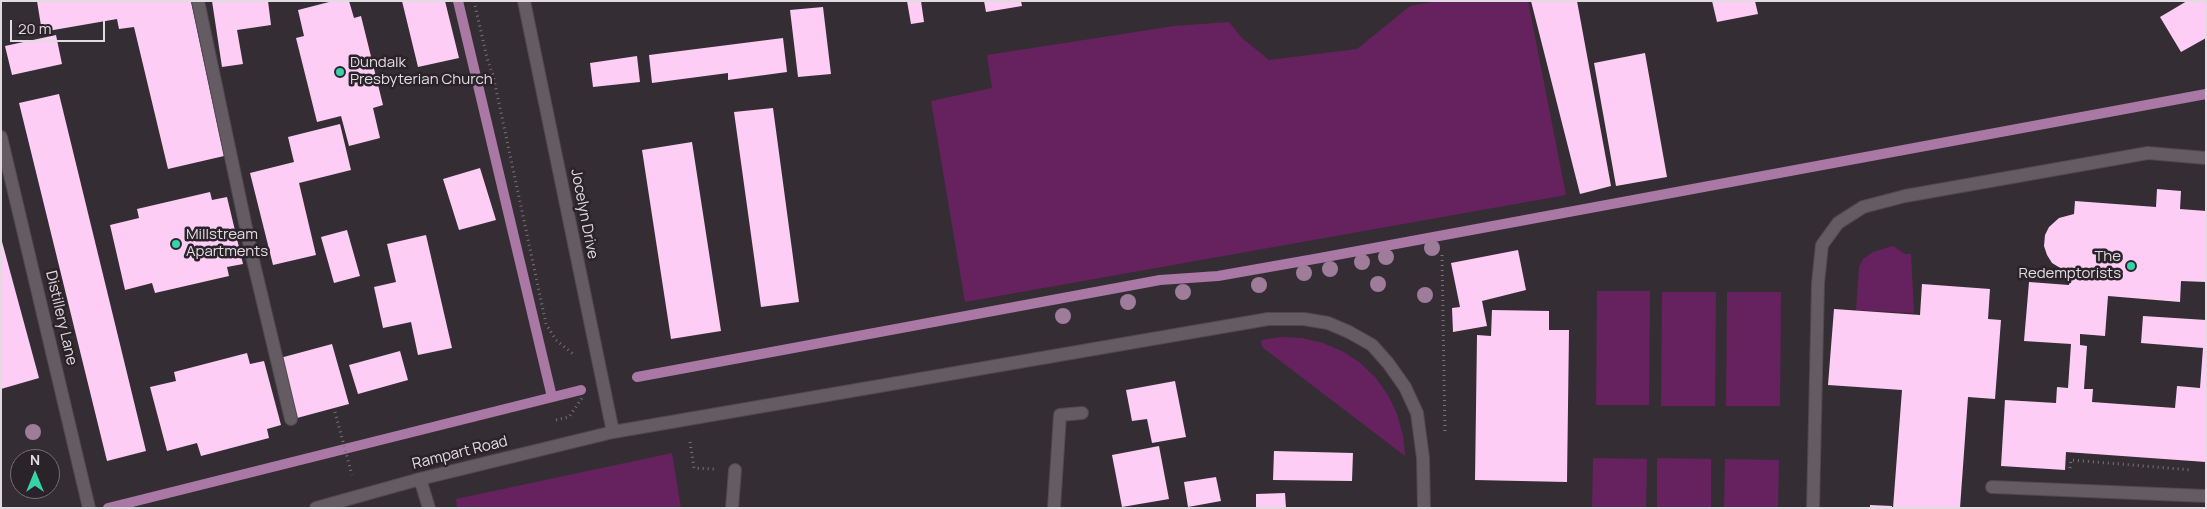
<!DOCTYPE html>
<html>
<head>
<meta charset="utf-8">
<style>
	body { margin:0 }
	#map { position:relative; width:2207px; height:509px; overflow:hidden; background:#352d34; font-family:Manrope,sans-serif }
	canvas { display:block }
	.frame { position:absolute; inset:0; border:2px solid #e1dce0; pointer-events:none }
	.north { position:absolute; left:10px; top:449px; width:50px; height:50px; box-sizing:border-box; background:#2b232a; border:1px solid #746d73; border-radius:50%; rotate:0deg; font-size:14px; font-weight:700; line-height:20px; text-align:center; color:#e1dce0 }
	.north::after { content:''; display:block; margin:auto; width:18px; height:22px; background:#34d4a8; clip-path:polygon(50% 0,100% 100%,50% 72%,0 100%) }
	.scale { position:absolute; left:10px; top:20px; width:95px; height:22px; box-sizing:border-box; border:2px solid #e1dce0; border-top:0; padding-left:6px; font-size:15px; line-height:18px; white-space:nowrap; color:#e1dce0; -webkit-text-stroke:4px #2b232a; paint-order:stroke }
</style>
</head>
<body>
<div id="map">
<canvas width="2207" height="509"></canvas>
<div class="frame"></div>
<div class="north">N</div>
<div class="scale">20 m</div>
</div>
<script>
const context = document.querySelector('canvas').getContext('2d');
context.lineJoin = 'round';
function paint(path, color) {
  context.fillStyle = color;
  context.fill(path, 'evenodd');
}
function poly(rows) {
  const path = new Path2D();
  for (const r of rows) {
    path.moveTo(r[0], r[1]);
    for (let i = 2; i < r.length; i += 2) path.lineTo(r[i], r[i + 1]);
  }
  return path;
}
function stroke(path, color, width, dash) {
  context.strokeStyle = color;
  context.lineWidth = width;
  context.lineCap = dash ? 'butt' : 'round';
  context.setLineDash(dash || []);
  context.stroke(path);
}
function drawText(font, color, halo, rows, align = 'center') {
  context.font = font + ' Manrope,sans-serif';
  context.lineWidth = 5;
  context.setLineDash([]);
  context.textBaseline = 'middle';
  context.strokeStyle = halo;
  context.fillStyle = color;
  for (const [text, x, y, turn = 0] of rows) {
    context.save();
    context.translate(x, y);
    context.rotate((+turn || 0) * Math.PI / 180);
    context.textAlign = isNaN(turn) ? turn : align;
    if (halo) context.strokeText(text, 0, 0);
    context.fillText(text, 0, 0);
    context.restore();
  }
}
paint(poly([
	[1438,1,1528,1,1566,195,965,302,931,101,992,88,987,55,1174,26,1229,22,1242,38,1269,60,1357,49,1410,6],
	[1893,246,1905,254,1911,254,1914,313,1856,310,1859,267,1863,259,1873,252],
	[1597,291,1650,291,1649,405,1596,405],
	[1662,292,1716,292,1715,406,1661,406],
	[1727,292,1781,292,1780,406,1726,406],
	[1281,337,1302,338,1323,343,1342,351,1359,362,1375,377,1388,395,1397,414,1403,435,1405,456,1262,347,1261,340],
	[672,453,681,508,457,508,456,499],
	[1593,458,1647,459,1646,508,1592,508],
	[1657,458,1711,459,1711,508,1657,508],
	[1725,459,1779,460,1778,508,1724,508]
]), '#65225f');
stroke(poly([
	[458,1,552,397],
	[637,377,1160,280,1218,276,1320,258,2206,94],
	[108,508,581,390]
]), '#aa78a4', 10);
paint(poly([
	[37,1,191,1,224,156,168,169,134,27,119,29,117,19,42,32],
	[212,1,268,1,271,25,237,30,243,64,222,67],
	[333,1,349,1,354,18,361,16,383,105,373,108,380,138,349,146,341,116,317,122,296,38,304,36,298,10],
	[402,1,445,1,459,58,418,67],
	[907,1,921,1,924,22,911,24],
	[984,1,1021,1,1022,6,986,12],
	[1531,1,1577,1,1611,186,1580,194],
	[1712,1,1755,1,1758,14,1717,22],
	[2187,1,2206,1,2206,38,2181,52,2160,17],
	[823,7,831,74,798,77,790,10],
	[56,35,62,64,12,75,5,46],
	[783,38,787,72,728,80,728,73,652,83,649,55],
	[1645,53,1667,177,1616,186,1594,63],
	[637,56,640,82,593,87,590,63],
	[59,94,146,451,107,461,19,103],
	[773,108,799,302,761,307,734,112],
	[340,124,351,170,299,183,316,255,273,265,250,173,294,162,288,137],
	[692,142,721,331,671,339,642,150],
	[480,168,496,220,459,230,443,179],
	[2157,189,2181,191,2180,209,2206,211,2206,282,2181,281,2180,302,2108,296,2105,336,2080,334,2080,345,2087,346,2084,389,2093,389,2092,402,2175,408,2177,386,2200,388,2203,348,2141,343,2143,316,2206,320,2206,462,2066,452,2065,470,2001,466,2005,400,2056,403,2057,387,2068,388,2071,344,2024,341,2029,282,2069,285,2070,272,2062,269,2052,263,2047,255,2044,246,2045,235,2049,227,2059,218,2074,214,2075,201,2156,207],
	[210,192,212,200,227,197,243,264,227,267,229,276,155,293,152,283,125,290,110,225,139,218,137,209],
	[347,230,360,276,334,283,321,237],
	[426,235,452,348,418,355,411,322,383,328,374,287,396,282,387,244],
	[1,238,39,378,1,389],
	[1518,250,1526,290,1482,301,1487,326,1453,332,1452,308,1460,307,1451,263],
	[1922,284,1990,289,1988,319,2001,320,1995,399,1968,397,1960,508,1893,508,1902,390,1828,385,1834,309,1920,315],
	[1492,310,1549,311,1549,330,1569,330,1567,482,1475,480,1477,335,1491,336],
	[332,344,349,404,297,418,280,358],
	[400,351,408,380,358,394,349,365],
	[247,353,250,364,264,361,281,425,267,429,269,438,201,456,197,443,167,451,150,387,176,381,174,372],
	[1175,381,1186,437,1152,443,1147,419,1132,421,1126,390],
	[1159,446,1169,499,1122,507,1112,455],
	[1274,451,1353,453,1352,481,1273,480],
	[1216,477,1221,501,1188,507,1184,482],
	[1285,493,1286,508,1256,508,1256,494],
	[1870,505,1892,506,1892,508,1870,508]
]), '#fdcdf6');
const lane = poly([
	[198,1,252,256,291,419],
	[1992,487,2206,496],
	[732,508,735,470],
	[1813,508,1818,283,1822,245,1838,223,1863,207,1905,196,2148,153,2206,158]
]);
const street = poly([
	[524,1,613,432],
	[1,137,89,508],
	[420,479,429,508],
	[316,508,420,479,613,432,1268,319,1304,319,1328,323,1349,332,1372,345,1388,363,1405,387,1417,413,1423,458,1424,508],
	[1054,508,1060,415,1082,413]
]);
stroke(lane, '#4f494e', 14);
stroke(street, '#4f494e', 14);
stroke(poly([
	[474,1,487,58,493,75,546,324,556,340,573,354],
	[1442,255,1445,435],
	[335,412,352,475],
	[556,420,569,417,582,398],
	[690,442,694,468,714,469],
	[2070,468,2071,460,2192,470]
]), '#797278', 3, [1, 4]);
stroke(lane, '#645b63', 12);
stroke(street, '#645b63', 12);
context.fillStyle = '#9f7c9a';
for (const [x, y] of [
	[1432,248],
	[1386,257],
	[1362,262],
	[1330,269],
	[1304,273],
	[1378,284],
	[1259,285],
	[1183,292],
	[1425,295],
	[1128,302],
	[1063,316],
	[33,432]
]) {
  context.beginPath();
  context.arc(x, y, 8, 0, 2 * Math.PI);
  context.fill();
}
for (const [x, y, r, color] of [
	[340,72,5,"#34d4a8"],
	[176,244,5,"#34d4a8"],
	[2131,266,5,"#34d4a8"]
]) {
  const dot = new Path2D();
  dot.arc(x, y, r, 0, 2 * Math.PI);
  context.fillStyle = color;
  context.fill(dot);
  stroke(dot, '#2b232a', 2);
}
drawText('15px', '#e1dce0', '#2b232a', [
	["Dundalk",350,63],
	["Presbyterian Church",350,80],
	["Millstream",186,235],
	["Apartments",186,252],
	["The",2121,257,"right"],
	["Redemptorists",2121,274,"right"]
], 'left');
drawText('15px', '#e1dce0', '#2b232a', [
	["Jocelyn Drive",584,214,79],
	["Distillery Lane",61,318,77],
	["Rampart Road",460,453,-14]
]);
</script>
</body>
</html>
